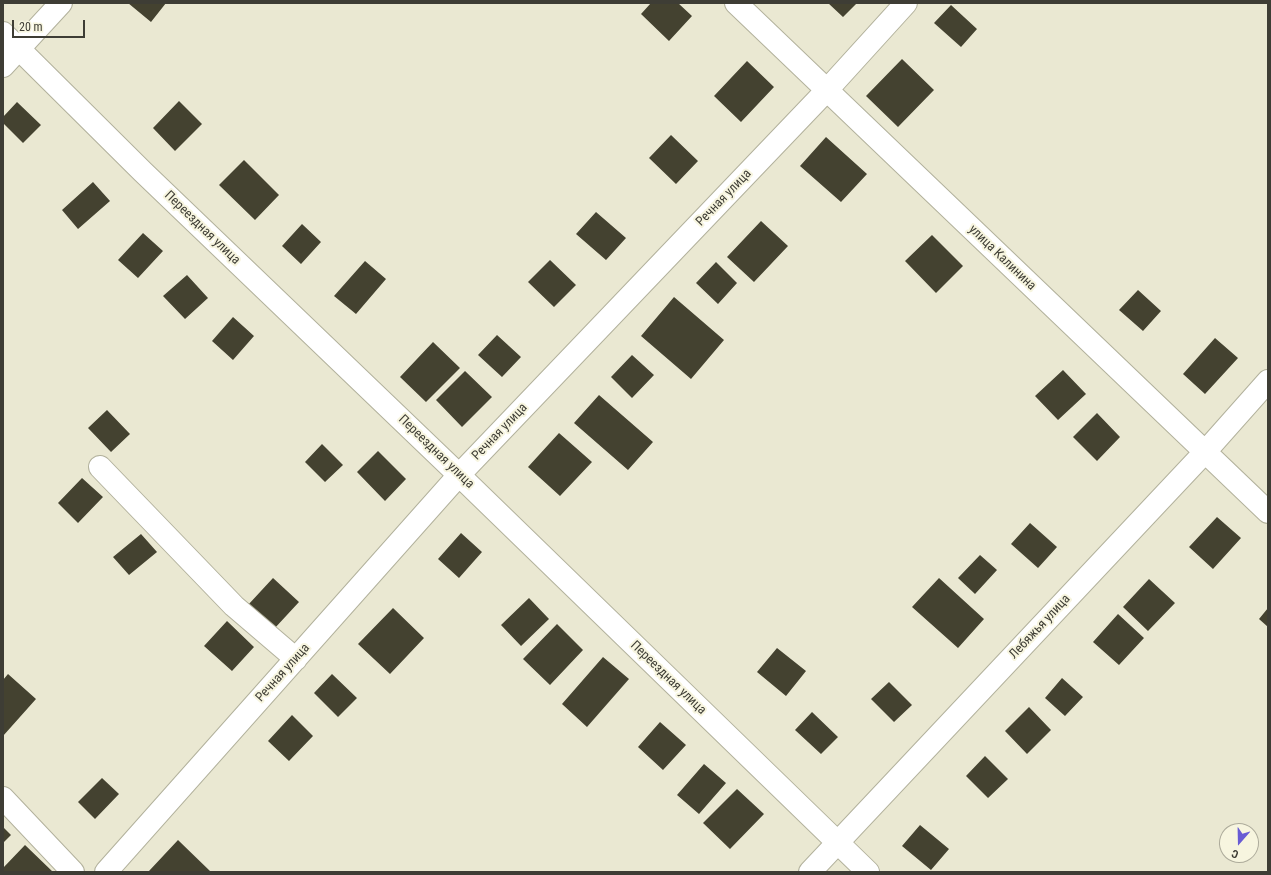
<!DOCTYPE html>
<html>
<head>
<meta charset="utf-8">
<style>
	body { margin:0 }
	#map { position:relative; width:1271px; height:875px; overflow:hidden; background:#eae8d2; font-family:"Roboto Condensed",sans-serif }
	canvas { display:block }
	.frame { position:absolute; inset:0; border:4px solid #3e3d35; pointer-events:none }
	.north { position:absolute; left:1219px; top:823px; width:40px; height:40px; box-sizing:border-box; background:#f7f5df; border:1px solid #adab9b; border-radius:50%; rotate:200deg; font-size:11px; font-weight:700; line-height:16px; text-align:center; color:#3e3d35 }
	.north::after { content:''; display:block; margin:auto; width:14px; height:18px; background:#685bd4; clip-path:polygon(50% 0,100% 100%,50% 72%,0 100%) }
	.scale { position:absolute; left:12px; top:20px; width:73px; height:18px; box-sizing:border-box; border:2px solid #3e3d35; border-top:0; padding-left:5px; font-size:12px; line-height:14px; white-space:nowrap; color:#3e3d35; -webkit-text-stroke:3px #f7f5df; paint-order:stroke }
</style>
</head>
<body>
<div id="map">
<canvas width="1271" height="875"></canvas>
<div class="frame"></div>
<div class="north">С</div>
<div class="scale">20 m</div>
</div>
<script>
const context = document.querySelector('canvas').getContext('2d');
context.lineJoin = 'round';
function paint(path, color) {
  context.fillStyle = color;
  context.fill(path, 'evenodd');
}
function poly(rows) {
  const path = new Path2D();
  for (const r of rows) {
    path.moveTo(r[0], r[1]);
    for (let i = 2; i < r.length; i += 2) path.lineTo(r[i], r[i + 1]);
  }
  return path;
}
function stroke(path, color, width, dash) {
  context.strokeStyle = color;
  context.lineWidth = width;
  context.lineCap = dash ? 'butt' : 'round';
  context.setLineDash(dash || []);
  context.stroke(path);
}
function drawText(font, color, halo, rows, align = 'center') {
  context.font = font + ' "Roboto Condensed",sans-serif';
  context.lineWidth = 4;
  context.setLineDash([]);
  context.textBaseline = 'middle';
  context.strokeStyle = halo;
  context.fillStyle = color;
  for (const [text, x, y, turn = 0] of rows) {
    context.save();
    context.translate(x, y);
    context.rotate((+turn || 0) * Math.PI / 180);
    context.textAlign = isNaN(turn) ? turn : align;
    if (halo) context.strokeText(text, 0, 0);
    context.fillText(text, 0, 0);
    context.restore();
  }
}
paint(poly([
	[128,3,166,3,151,22],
	[651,3,678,3,692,16,669,41,641,14],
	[828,3,857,3,843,17],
	[951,5,977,29,961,47,934,23],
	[902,59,934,90,898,127,866,96],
	[747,61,774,87,741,122,714,96],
	[179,101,202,124,175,151,153,128],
	[17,102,41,125,23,143,3,123,3,117],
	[671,135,698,161,676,184,649,158],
	[826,137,867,174,841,202,800,166],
	[244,160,279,195,255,220,219,185],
	[93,182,110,201,78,229,62,210],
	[596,212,626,238,606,260,576,234],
	[761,221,788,246,754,282,727,257],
	[302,224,321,242,301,264,282,246],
	[143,233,163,251,138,278,118,260],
	[932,235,963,266,936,293,905,261],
	[550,260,576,285,554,307,528,282],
	[365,261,386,279,356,314,334,296],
	[716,262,737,283,718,304,696,283],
	[187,275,208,298,185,319,163,296],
	[1138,290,1161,311,1143,331,1119,310],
	[674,297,724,340,691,379,641,336],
	[233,317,254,336,233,360,212,341],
	[497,335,521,357,502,377,478,355],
	[1215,338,1238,358,1205,394,1183,374],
	[433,342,460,368,426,402,400,377],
	[632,355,654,375,632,398,611,377],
	[1063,370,1086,394,1058,420,1035,396],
	[465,371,492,397,462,427,436,400],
	[599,395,653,442,628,470,574,423],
	[107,410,130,434,111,452,88,428],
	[1097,413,1120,437,1097,461,1073,437],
	[559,433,592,462,560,496,528,467],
	[322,444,343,465,325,482,305,462],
	[378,451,406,479,385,501,357,472],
	[82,478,103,497,78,523,58,503],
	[1217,517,1241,538,1213,569,1189,547],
	[1030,523,1057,547,1038,568,1011,544],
	[461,533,482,552,459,578,438,559],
	[141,534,157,552,129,575,113,557],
	[980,555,997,570,975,594,958,578],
	[273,578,299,602,274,629,248,605],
	[939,578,984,619,958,648,912,607],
	[1149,579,1175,603,1148,631,1123,607],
	[529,598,549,619,521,646,501,625],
	[393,608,424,638,390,674,358,644],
	[1268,608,1268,627,1259,619],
	[1118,614,1144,638,1119,665,1093,642],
	[227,621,254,647,232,671,204,646],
	[557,624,583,650,550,685,523,659],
	[777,648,806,671,786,696,757,672],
	[603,657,629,679,587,727,562,704],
	[8,674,36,699,3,736,3,680],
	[332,674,357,698,338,717,314,693],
	[1062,678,1083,697,1065,716,1045,698],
	[889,682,912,705,894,722,871,699],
	[1029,707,1051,730,1027,754,1005,731],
	[812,712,838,737,821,754,795,730],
	[292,715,313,736,289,761,268,741],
	[660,722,686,745,663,770,638,747],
	[985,756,1008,779,988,798,966,776],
	[704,764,726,783,699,814,677,795],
	[102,778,119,794,95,819,78,802],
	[737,789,764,814,730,849,703,823],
	[920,825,949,849,931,870,902,846],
	[3,827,11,835,3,843],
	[178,840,211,872,150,872,149,871],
	[25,845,53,872,3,872,3,868]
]), '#444230');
const street = poly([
	[736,3,1268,512],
	[3,33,143,172,459,475,868,872],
	[3,66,61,3],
	[100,467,234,606,296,659],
	[3,798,73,872],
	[106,872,459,475,827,90,906,3],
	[810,872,1205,452,1268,381]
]);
stroke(street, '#b2b19c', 24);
stroke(street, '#fff', 22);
drawText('13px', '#3e3d35', '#f7f5df', [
	["Речная улица",724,198,-46],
	["Переездная улица",202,228,44],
	["улица Калинина",1002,258,44],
	["Речная улица",500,432,-46],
	["Переездная улица",436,452,44],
	["Лебяжья улица",1040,627,-47],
	["Речная улица",283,673,-48],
	["Переездная улица",668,678,44]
]);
</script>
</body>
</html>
